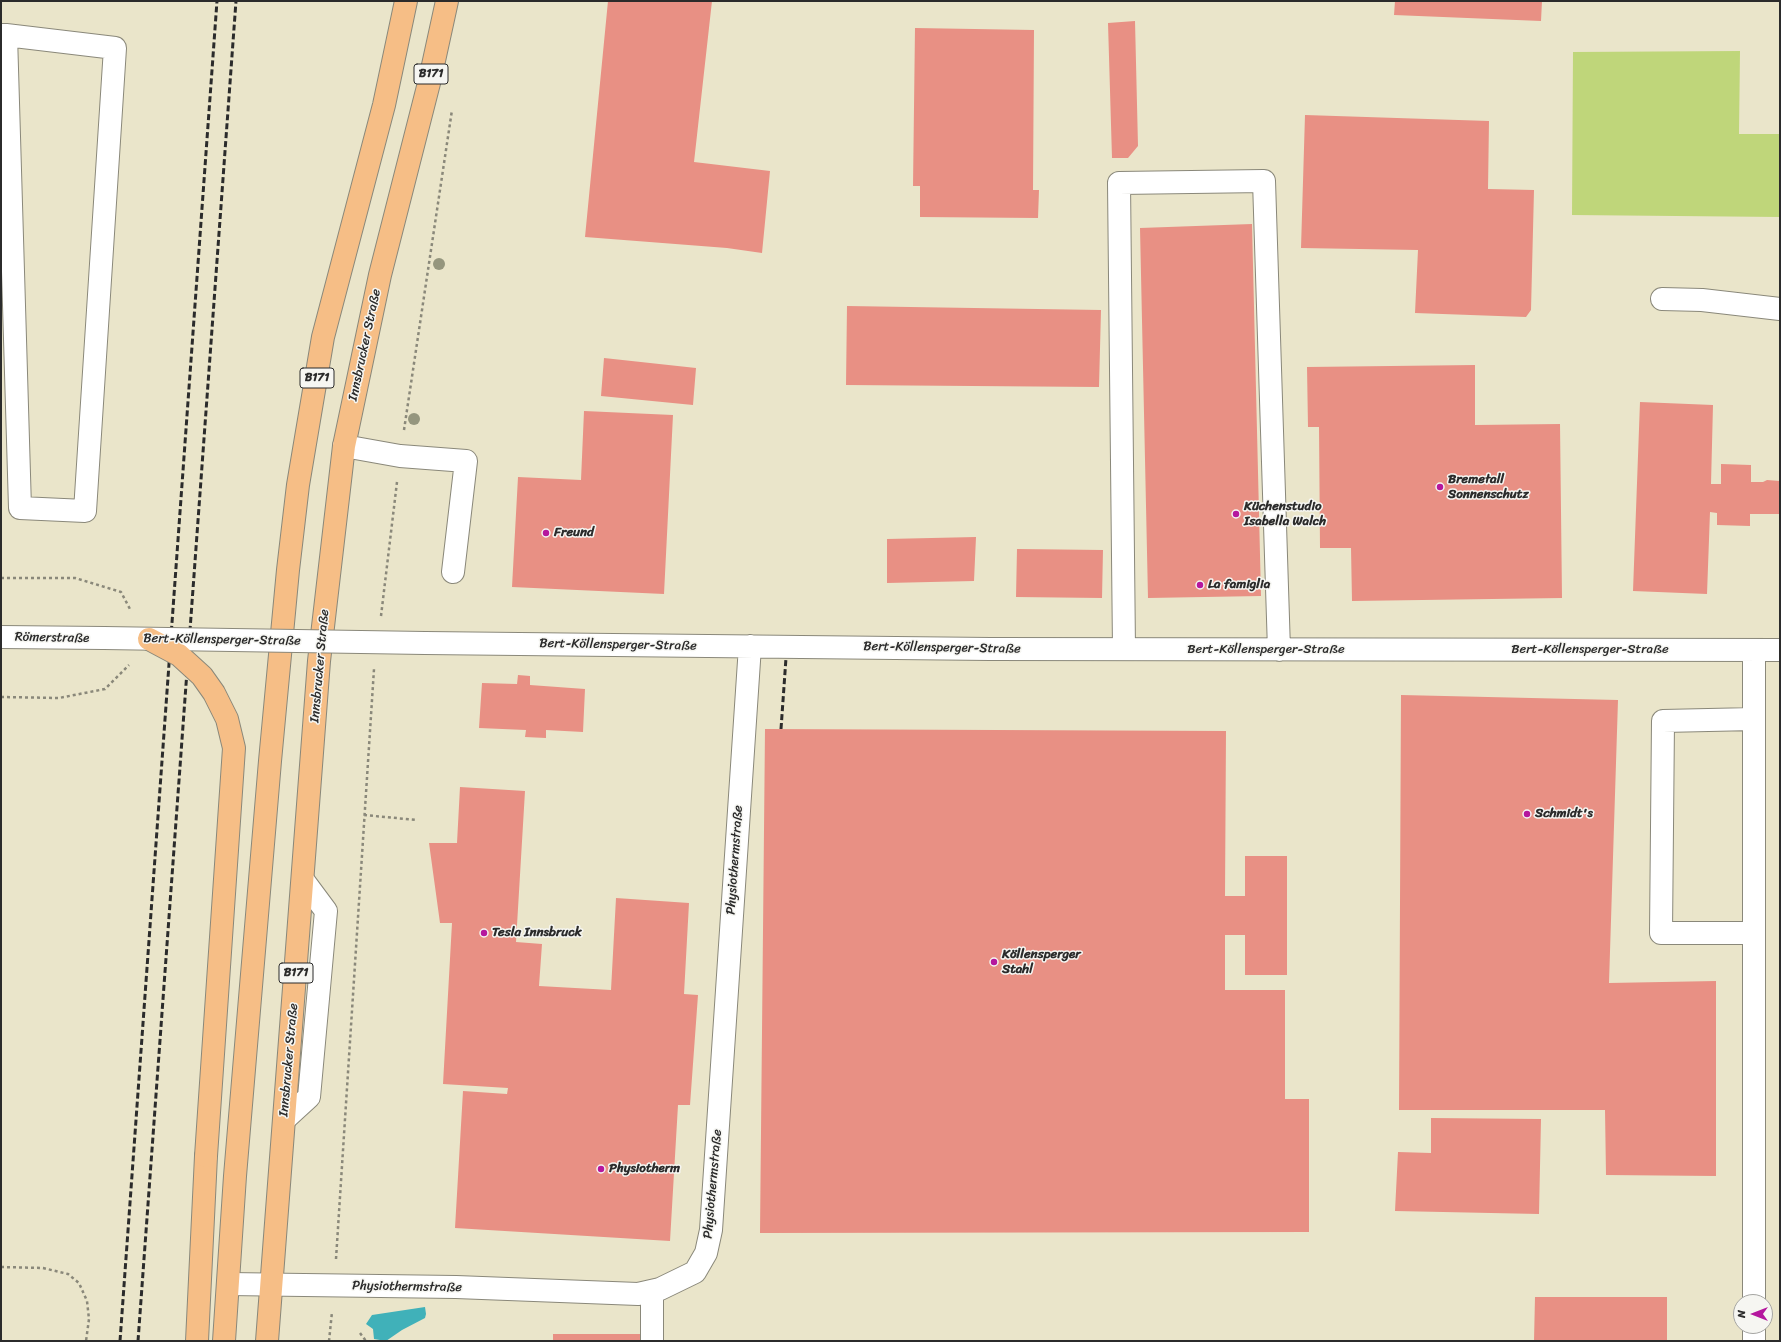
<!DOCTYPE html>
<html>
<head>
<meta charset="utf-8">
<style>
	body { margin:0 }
	#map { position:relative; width:1781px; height:1342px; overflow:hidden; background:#eae5ca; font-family:Sriracha,sans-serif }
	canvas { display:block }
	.frame { position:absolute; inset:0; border:2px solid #2b2b2b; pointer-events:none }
	.north { position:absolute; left:1733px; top:1294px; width:40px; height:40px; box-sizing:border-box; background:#f6f6f2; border:1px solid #a5a5a2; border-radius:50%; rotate:270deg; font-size:11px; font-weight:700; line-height:16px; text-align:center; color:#2b2b2b }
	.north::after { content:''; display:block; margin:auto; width:14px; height:18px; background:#b5179e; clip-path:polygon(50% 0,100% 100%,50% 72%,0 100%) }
</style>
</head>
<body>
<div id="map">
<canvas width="1781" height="1342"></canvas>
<div class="frame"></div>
<div class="north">N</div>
</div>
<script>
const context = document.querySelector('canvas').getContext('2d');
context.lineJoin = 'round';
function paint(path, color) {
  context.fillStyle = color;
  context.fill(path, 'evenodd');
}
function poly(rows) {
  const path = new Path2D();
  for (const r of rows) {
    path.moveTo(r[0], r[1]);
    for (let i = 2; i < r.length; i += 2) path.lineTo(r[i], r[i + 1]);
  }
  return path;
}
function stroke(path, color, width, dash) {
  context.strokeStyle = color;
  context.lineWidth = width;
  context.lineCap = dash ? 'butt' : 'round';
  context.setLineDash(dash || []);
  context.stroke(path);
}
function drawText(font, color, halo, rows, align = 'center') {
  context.font = font + ' Sriracha,sans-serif';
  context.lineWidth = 3;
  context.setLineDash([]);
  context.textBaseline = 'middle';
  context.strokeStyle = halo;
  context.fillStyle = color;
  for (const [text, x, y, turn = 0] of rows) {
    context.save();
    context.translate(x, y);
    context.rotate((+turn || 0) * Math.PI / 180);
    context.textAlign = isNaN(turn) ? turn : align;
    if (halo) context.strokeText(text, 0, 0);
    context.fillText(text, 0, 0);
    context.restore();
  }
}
paint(poly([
	[1740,51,1739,134,1780,134,1780,217,1572,215,1573,52]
]), '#bfd67a');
paint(poly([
	[425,1307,426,1314,425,1318,402,1330,386,1341,374,1339,373,1329,366,1324,372,1315]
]), '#40b1b9');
paint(poly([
	[608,1,712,1,694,162,770,171,762,253,727,248,585,237],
	[1395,1,1542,1,1541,21,1394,15],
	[1135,21,1138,146,1128,158,1112,158,1108,23],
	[915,28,1034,30,1033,190,1039,190,1038,218,920,217,920,186,913,186],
	[1305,115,1489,121,1488,189,1534,190,1531,310,1526,317,1415,313,1418,250,1301,248],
	[1252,224,1261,596,1148,598,1140,228],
	[847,306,1101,310,1099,387,846,385],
	[604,358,696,368,693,405,601,396],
	[1475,365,1475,425,1560,424,1562,598,1352,601,1351,548,1320,548,1319,427,1308,427,1307,367],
	[1640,402,1713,405,1711,484,1721,484,1721,464,1751,465,1751,482,1763,482,1767,480,1780,481,1780,514,1750,514,1750,526,1717,525,1717,513,1710,512,1707,594,1633,591],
	[584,411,673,415,664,594,512,587,518,477,581,480],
	[976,537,974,581,887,583,887,539],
	[1017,549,1103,550,1102,598,1016,597],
	[518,675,530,676,530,685,585,689,583,732,546,730,546,738,525,737,526,730,479,728,482,683,517,684],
	[1401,695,1618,700,1609,983,1716,981,1716,1176,1606,1175,1605,1110,1399,1110],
	[765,729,1226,731,1225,896,1245,896,1245,856,1287,856,1287,975,1245,975,1245,935,1225,935,1225,990,1285,990,1285,1099,1309,1099,1309,1232,760,1233],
	[460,787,525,791,516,942,542,944,539,986,611,990,616,898,689,903,684,994,698,995,690,1105,678,1105,670,1241,455,1228,463,1091,507,1094,508,1088,443,1084,452,923,440,923,429,843,457,843],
	[1431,1118,1541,1119,1539,1214,1395,1211,1398,1152,1431,1153],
	[1535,1297,1667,1297,1667,1341,1534,1341],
	[553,1334,644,1334,644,1341,553,1341]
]), '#e89084');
const minor = poly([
	[1,35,6,35,115,48,85,511,20,508,6,35],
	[1662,299,1702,300,1780,309],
	[344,446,400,456,466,461,453,572],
	[1,637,104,638],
	[425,643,990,649,1780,650],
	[1124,649,1119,183,1264,181,1279,650],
	[1754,933,1661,933,1663,721,1754,719],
	[285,1119,309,1097,326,911,303,880],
	[228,1284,456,1287,638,1294,660,1289,695,1272,706,1253,711,1230,750,646],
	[652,1291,652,1341],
	[1754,1302,1754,650],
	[1754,1326,1754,1341]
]);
const major = poly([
	[197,1341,206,1156],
	[224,1341,235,1176,270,761,288,570,298,485,323,337,384,105,406,1],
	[267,1341,319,661,344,446,380,275,430,79,447,1]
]);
stroke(minor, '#8a887a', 24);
stroke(major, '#8a887a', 24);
stroke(poly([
	[404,430,452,110],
	[1,578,75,578,121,592,131,611],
	[381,616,397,482],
	[1,697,59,698,105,689,129,665],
	[364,815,417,820],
	[336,1259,374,669],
	[1,1267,43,1268,68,1274,79,1283,87,1301,89,1319,86,1341],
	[360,1333,366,1341],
	[329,1341,332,1312]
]), '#8a887a', 2.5, [3, 3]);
stroke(minor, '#fff', 22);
stroke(major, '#f6be86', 22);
stroke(poly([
	[781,729,786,658],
	[120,1341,217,1],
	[138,1341,236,1]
]), '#2b2b2b', 3, [6, 3]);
const minorBridge = poly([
	[104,638,425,643]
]);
const majorBridge = poly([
	[149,639,179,655,202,676,214,693,227,719,234,748,206,1156]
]);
stroke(minorBridge, '#8a887a', 24, []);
stroke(majorBridge, '#8a887a', 24, []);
stroke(minorBridge, '#fff', 22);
stroke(majorBridge, '#f6be86', 22);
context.fillStyle = '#95967e';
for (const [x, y] of [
	[439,264],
	[414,419]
]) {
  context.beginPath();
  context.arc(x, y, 6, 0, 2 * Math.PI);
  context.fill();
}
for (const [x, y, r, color] of [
	[1440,487,4,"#b5179e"],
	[1236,514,4,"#b5179e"],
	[546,533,4,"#b5179e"],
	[1200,585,4,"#b5179e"],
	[1527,814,4,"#b5179e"],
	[484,933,4,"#b5179e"],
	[994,962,4,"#b5179e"],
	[601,1169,4,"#b5179e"]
]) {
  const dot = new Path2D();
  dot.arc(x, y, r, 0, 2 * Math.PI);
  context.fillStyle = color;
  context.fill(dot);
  stroke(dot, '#f6f6f2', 1.5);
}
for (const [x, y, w] of [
	[431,74,34],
	[317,378,34],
	[296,973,34]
]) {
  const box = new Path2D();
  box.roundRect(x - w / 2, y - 10, w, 20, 3);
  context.fillStyle = '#f6f6f2';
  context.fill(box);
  stroke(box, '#2b2b2b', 1);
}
drawText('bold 12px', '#2b2b2b', null, [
	["B171",431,74],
	["B171",317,378],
	["B171",296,973]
]);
drawText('13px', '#2b2b2b', '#f6f6f2', [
	["Innsbrucker Straße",365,345,-78],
	["Römerstraße",52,638,1],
	["Bert-Köllensperger-Straße",222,640,1],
	["Bert-Köllensperger-Straße",618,645,1],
	["Bert-Köllensperger-Straße",942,648,1],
	["Bert-Köllensperger-Straße",1266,650],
	["Bert-Köllensperger-Straße",1590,650],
	["Innsbrucker Straße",320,666,-85],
	["Physiothermstraße",735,860,-86],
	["Innsbrucker Straße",289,1060,-85],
	["Physiothermstraße",713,1184,-85],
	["Physiothermstraße",407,1287,1]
]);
drawText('bold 13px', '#2b2b2b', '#f6f6f2', [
	["Bremetall",1448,480],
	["Sonnenschutz",1448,495],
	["Küchenstudio",1244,507],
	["Isabella Walch",1244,522],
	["Freund",554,533],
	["La famiglia",1208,585],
	["Schmidt's",1535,814],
	["Tesla Innsbruck",492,933],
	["Köllensperger",1002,955],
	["Stahl",1002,970],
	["Physiotherm",609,1169]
], 'left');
</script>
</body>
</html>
